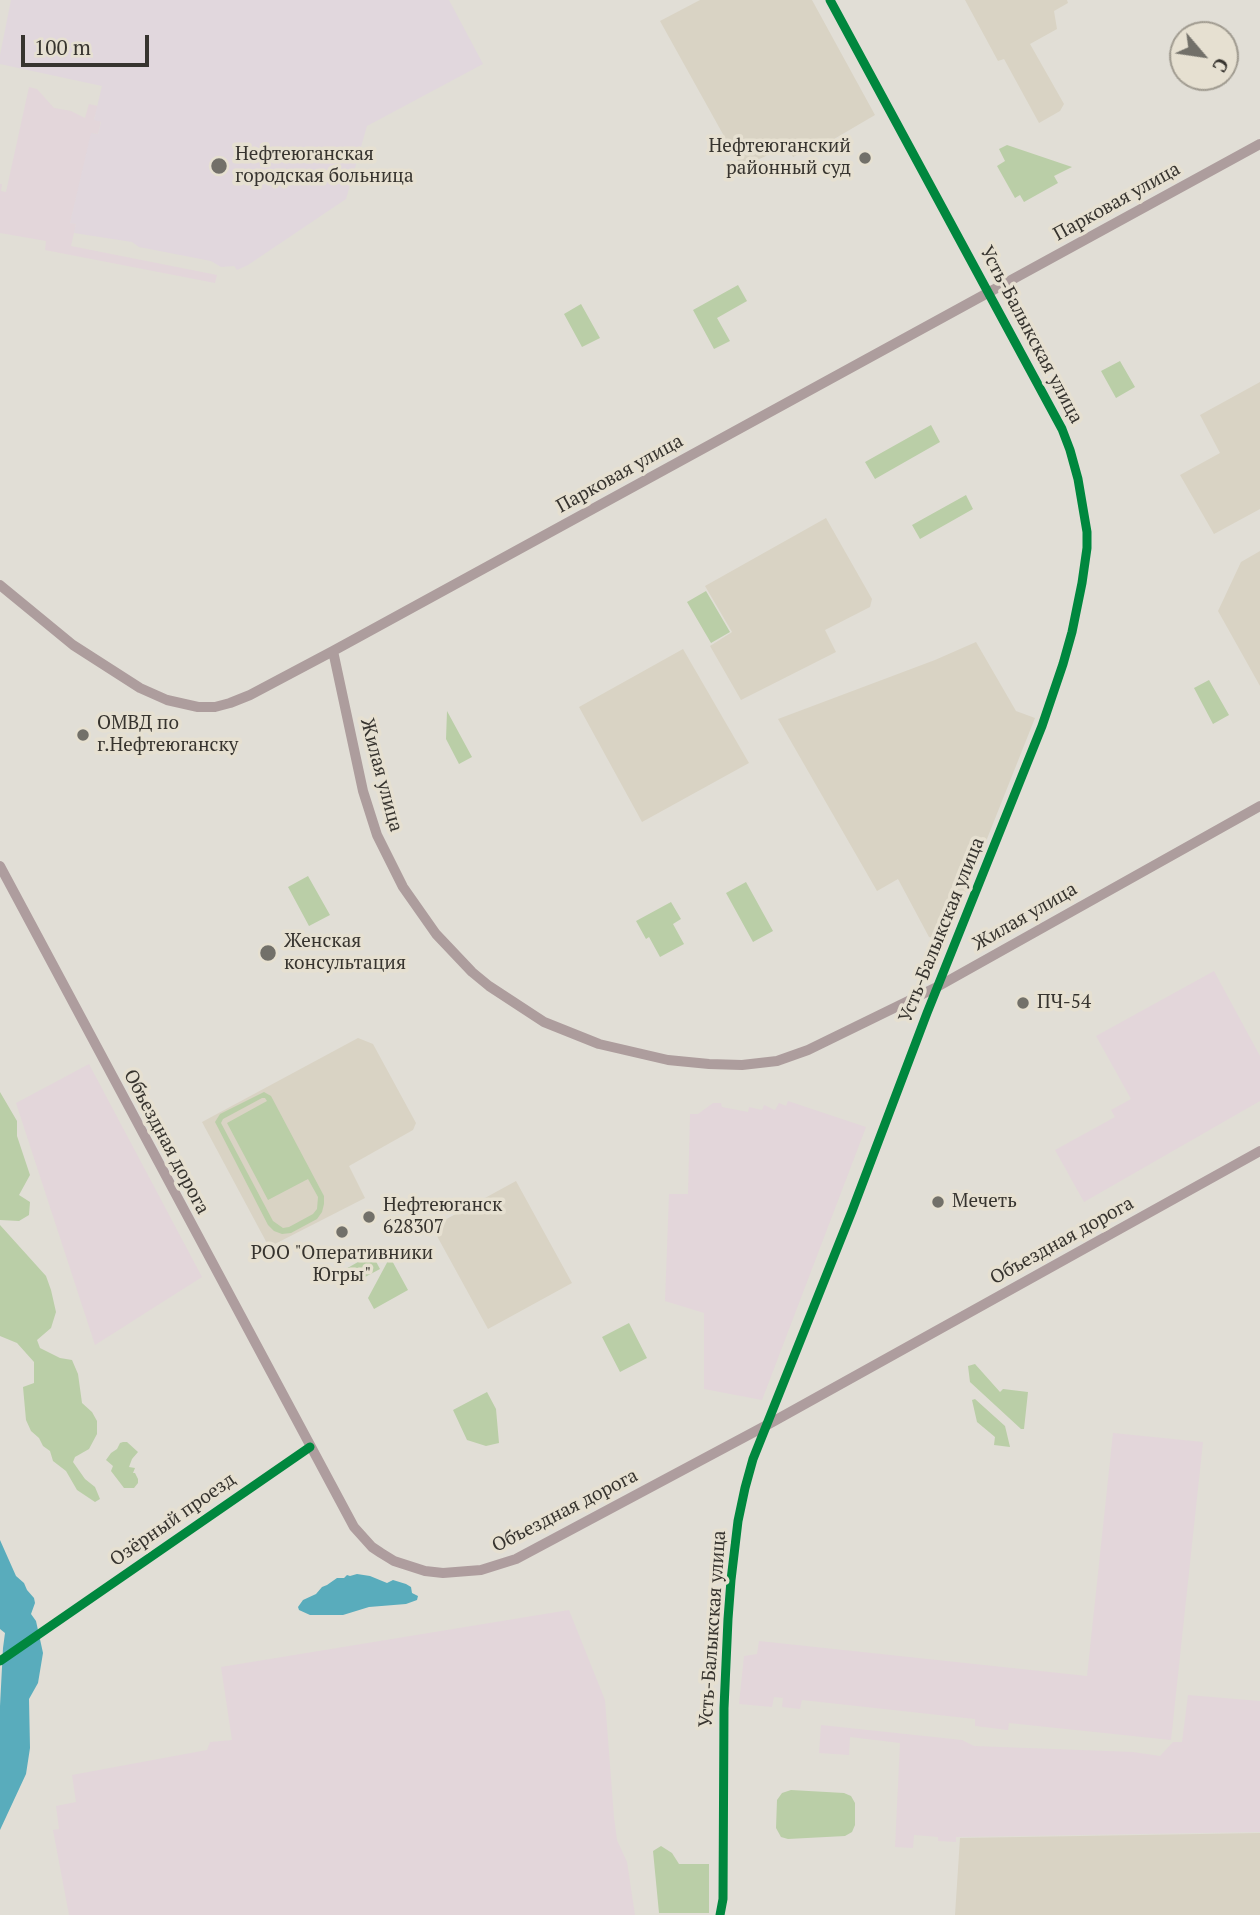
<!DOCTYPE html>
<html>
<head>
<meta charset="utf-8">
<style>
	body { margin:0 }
	#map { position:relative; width:1260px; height:1915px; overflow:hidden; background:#e1ded6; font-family:"PT Serif",serif }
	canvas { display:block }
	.north { position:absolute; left:1169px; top:21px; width:70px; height:70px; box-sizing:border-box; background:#e6e0d1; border:2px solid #a09b90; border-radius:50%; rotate:119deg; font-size:19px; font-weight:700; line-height:28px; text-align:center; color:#37342f }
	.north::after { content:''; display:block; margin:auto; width:24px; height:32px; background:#727069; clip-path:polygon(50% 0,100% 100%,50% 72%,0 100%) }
	.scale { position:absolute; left:21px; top:35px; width:128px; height:32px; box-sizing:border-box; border:4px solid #37342f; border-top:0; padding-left:9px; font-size:21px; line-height:24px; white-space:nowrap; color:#37342f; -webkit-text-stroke:5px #e6e0d1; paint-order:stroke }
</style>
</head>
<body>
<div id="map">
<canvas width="1260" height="1915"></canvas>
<div class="north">С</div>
<div class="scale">100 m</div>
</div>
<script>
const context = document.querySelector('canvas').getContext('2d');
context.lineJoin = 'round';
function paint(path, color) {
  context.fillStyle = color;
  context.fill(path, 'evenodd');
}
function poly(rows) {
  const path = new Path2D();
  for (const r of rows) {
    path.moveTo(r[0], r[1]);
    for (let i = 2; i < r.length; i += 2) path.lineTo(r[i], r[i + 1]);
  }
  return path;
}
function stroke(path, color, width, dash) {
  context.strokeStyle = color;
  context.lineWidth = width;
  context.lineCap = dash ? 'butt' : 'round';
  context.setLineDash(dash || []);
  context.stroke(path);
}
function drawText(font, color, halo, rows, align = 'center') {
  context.font = font + ' "PT Serif",serif';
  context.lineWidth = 7;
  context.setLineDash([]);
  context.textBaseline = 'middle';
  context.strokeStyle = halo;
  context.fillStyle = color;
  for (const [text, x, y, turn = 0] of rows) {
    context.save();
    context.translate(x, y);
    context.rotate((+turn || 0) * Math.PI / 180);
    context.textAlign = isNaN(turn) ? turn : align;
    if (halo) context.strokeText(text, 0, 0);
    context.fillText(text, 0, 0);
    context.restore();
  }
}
paint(poly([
	[700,0,812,0,875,115,829,142,827,139,793,157,787,146,753,162,757,170,744,172,660,21],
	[965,0,1067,0,1068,3,1054,11,1057,29,1030,44,1064,104,1060,111,1039,123,1004,59,998,61],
	[1260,382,1260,509,1214,534,1180,475,1220,453,1200,415],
	[826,518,872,599,870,607,825,630,836,652,741,700,710,646,732,632,705,586],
	[1260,551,1260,686,1218,611,1241,562],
	[976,642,1016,711,1035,718,946,942,929,937,898,879,877,891,778,719,935,660],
	[683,649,749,763,642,822,579,707],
	[358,1038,373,1044,416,1123,413,1130,349,1166,365,1198,269,1247,202,1122],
	[516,1181,572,1283,488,1329,432,1227],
	[1260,1833,1260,1915,955,1915,960,1838]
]), '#d9d3c4');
paint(poly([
	[29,87,37,89,54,108,71,111,85,118,89,104,98,106,94,119,101,121,98,134,92,133,70,223,76,224,71,246,217,275,215,283,45,250,46,241,0,233,0,184,2,184,1,191,6,192],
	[1214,971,1260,1056,1260,1101,1084,1202,1055,1150,1115,1117,1111,1110,1131,1099,1096,1036],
	[89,1064,202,1277,95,1345,16,1103],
	[788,1101,866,1127,762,1400,704,1389,704,1313,665,1301,669,1194,688,1194,690,1114,698,1114,713,1103,721,1103,722,1107,748,1112,749,1107,762,1110,764,1105,775,1110,779,1103,786,1106],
	[1113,1433,1203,1442,1171,1740,1009,1723,1008,1730,975,1726,975,1719,802,1700,800,1709,782,1707,783,1698,774,1697,772,1707,739,1704,744,1656,757,1654,759,1641,1087,1676],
	[569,1610,605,1700,614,1817,617,1840,627,1862,635,1915,69,1915,53,1830,59,1829,56,1806,76,1802,72,1775,207,1750,210,1742,232,1740,221,1667],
	[1188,1695,1260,1701,1260,1832,956,1837,956,1842,938,1841,938,1837,914,1835,913,1848,895,1847,900,1743,850,1737,849,1755,819,1753,821,1725,962,1740,974,1746,1133,1752,1160,1756,1173,1742,1182,1742]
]), '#e3d6da');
paint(poly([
	[11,0,449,0,483,64,367,126,346,199,248,265,237,270,234,266,221,267,211,261,139,247,132,242,74,233,76,224,70,223,91,133,98,134,101,122,94,120,102,86,0,64,0,55]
]), '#e1d7dd');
paint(poly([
	[1007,145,1072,167,1054,176,1058,183,1024,202,1020,195,1015,198,997,166,1005,161,999,149],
	[738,285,747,301,717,318,730,341,714,349,693,310],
	[581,304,600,338,582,347,564,314],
	[1120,361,1135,387,1116,398,1101,371],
	[931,425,940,442,875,479,865,462],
	[966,495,973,509,920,539,912,525],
	[706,591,730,632,711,643,687,602],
	[1209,680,1229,715,1213,724,1194,688],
	[447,711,472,757,459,764,446,739],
	[308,876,330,915,309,926,288,887],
	[746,882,773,931,753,942,726,893],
	[671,902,681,919,673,924,684,944,660,957,649,937,646,939,636,921],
	[0,1092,17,1121,17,1136,30,1175,19,1195,30,1202,29,1215,19,1221,0,1220],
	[264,1092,271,1096,324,1196,324,1204,322,1212,317,1219,291,1233,282,1234,274,1231,268,1225,215,1122,220,1114],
	[262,1098,265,1098,267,1101,227,1123,268,1200,308,1179,318,1197,317,1209,313,1214,289,1227,283,1228,273,1221,221,1123,223,1119],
	[0,1225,46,1276,51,1290,56,1312,51,1328,37,1340,40,1348,60,1358,72,1360,78,1374,82,1403,92,1412,97,1421,97,1434,89,1449,75,1457,73,1462,85,1479,95,1487,100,1499,95,1502,77,1490,66,1471,53,1461,50,1451,43,1446,39,1438,31,1431,26,1420,23,1387,34,1383,34,1362,17,1343,0,1336],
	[372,1254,380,1269,352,1284,344,1270],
	[390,1257,408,1290,374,1309,368,1298],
	[629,1323,647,1358,620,1372,602,1337],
	[975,1364,1000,1392,1003,1389,1028,1392,1024,1429,1021,1429,970,1382,968,1366],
	[487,1392,496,1409,499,1443,486,1446,467,1440,453,1410],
	[975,1399,1005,1426,1010,1447,994,1445,995,1437,977,1422,972,1400],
	[123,1442,127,1442,138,1452,132,1459,129,1467,135,1468,133,1473,135,1473,138,1479,138,1483,134,1488,124,1488,111,1471,113,1466,106,1460,111,1453,117,1449,120,1443],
	[791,1790,844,1793,851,1796,855,1803,855,1825,852,1832,845,1836,788,1839,781,1837,776,1828,777,1800,782,1793],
	[661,1846,672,1853,679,1864,709,1864,709,1913,659,1913,653,1851]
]), '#bacea7');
paint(poly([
	[0,1540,16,1576,24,1583,27,1590,34,1598,35,1603,31,1614,36,1621,43,1653,38,1683,29,1699,30,1748,26,1774,0,1830,0,1706,3,1648,5,1633,0,1629],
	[357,1574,370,1576,387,1583,393,1580,406,1584,411,1587,412,1593,418,1596,417,1600,406,1604,369,1607,343,1615,310,1615,299,1610,298,1607,303,1600,316,1594,322,1587,327,1585,337,1578,344,1578,347,1575,350,1576]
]), '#59acbc');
stroke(poly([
	[0,1661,310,1447],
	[720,1915,723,1899,724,1708,728,1619,731,1580,738,1521,745,1488,753,1459,852,1211,927,1013,1042,726,1063,664,1072,632,1082,583,1087,548,1087,532,1078,479,1070,450,1062,429,830,0]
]), '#af9f9f', 7);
stroke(poly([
	[0,585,73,645,140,688,167,700,198,707,215,707,230,703,250,695,333,651,1260,144],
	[333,651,363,791,377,835,403,887,436,934,472,972,489,986,544,1022,599,1044,668,1060,709,1064,742,1065,777,1061,808,1050,937,987,1260,806]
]), '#ad9d9d', 10);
stroke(poly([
	[0,866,354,1527,372,1547,381,1553,394,1561,425,1571,443,1573,481,1570,516,1559,767,1425,1260,1151]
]), '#ae9d9e', 10);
stroke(poly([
	[0,1661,310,1447],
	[720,1915,723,1899,724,1708,728,1619,731,1580,738,1521,745,1488,753,1459,852,1211,927,1013,1042,726,1063,664,1072,632,1082,583,1087,548,1087,532,1078,479,1070,450,1062,429,830,0]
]), '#00873e', 9);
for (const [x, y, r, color] of [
	[865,158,7,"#727069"],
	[219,166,9,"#727069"],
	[83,735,7,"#727069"],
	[268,953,9,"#727069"],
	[1023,1003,7,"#727069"],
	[938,1202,7,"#727069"],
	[369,1217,7,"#727069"],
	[342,1232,7,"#727069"]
]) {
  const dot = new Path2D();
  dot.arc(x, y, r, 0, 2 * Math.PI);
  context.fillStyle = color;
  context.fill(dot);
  stroke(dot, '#e6e0d1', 2.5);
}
drawText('19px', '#37342f', '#e6e0d1', [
	["Нефтеюганский",851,147,"right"],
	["районный суд",851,169,"right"],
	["Нефтеюганская",235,155],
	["городская больница",235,177],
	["ОМВД по",97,724],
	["г.Нефтеюганску",97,746],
	["Женская",284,942],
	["консультация",284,964],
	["ПЧ-54",1037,1003],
	["Мечеть",952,1202],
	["Нефтеюганск",383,1206],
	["628307",383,1228],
	["РОО \"Оперативники",342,1254,"center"],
	["Югры\"",342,1276,"center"]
], 'left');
drawText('19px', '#37342f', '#e6e0d1', [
	["Парковая улица",1117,202,-29],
	["Усть-Балыкская улица",1031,335,62],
	["Парковая улица",620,474,-29],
	["Жилая улица",381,775,75],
	["Жилая улица",1025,917,-30],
	["Усть-Балыкская улица",942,930,-68],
	["Объездная дорога",166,1142,62],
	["Объездная дорога",1062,1241,-29],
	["Объездная дорога",565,1511,-27],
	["Озёрный проезд",173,1520,-35],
	["Усть-Балыкская улица",713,1629,-86]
]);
</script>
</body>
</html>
